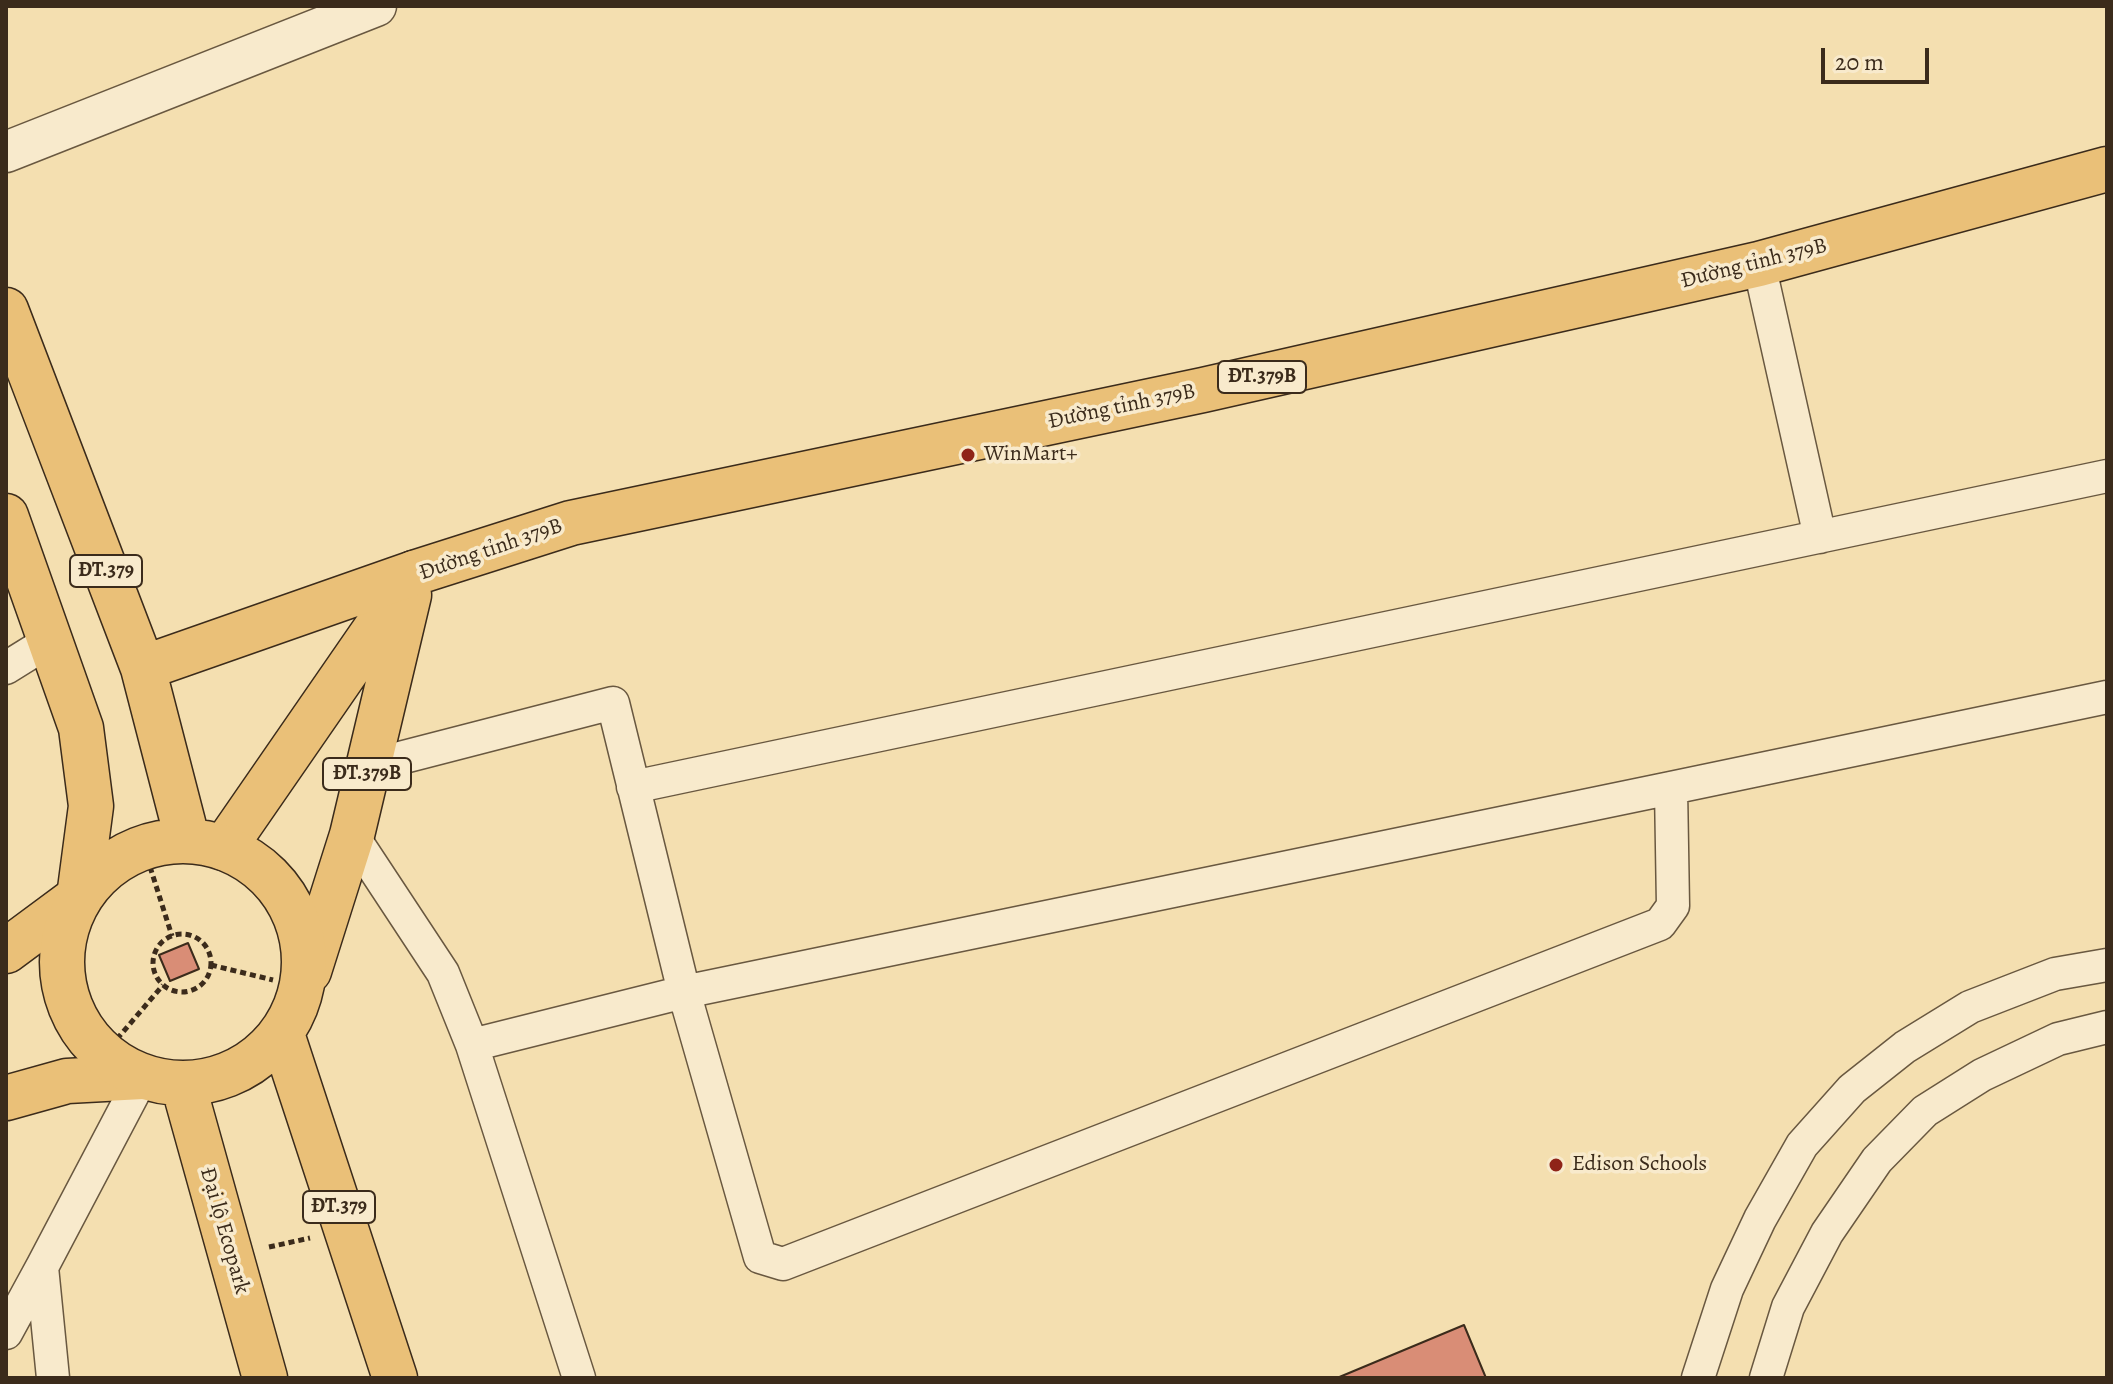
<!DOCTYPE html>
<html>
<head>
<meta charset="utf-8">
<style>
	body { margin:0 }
	#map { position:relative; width:2113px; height:1384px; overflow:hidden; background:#f4dfb0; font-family:Alegreya,serif }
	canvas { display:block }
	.frame { position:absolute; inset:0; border:8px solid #3b2b1b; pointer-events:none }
	.scale { position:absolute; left:1821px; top:48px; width:108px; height:36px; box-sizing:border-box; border:4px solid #3b2b1b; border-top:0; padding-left:10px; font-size:24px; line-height:28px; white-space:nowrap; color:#3b2b1b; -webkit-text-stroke:6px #f8eacc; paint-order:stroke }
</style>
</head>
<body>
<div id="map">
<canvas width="2113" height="1384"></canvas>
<div class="frame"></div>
<div class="scale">20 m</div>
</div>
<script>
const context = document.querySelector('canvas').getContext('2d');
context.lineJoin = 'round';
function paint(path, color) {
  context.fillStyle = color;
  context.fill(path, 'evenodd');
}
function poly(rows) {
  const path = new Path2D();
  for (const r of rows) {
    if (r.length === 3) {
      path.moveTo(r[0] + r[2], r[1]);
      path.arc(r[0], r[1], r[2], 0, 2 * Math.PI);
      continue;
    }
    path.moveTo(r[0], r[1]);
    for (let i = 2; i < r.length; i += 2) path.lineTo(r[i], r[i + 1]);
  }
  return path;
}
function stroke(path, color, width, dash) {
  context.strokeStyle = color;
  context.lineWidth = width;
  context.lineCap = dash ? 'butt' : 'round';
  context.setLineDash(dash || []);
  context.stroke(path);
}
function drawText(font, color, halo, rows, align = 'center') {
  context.font = font + ' Alegreya,serif';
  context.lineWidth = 7;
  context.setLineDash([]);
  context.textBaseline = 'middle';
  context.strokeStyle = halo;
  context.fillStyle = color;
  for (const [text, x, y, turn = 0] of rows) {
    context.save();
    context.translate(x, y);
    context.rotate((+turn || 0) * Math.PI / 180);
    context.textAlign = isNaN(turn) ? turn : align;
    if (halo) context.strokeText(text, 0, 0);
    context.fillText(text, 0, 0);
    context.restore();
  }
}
const building = poly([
	[188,943,199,969,170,981,159,955,188,943],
	[1464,1325,1486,1378,1337,1378,1464,1325]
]);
paint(building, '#d98d76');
stroke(building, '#3b2b1b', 2);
const minor = poly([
	[1759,264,1820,537],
	[6,668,51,640],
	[369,766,613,703,684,992,472,1045],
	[633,787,2107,476],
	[1671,788,1673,906,1660,924,783,1264,760,1257,684,992,1671,788,2107,697],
	[352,835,443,973,472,1045,579,1378],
	[6,1333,42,1267],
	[53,1378,42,1267,142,1077],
	[1698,1378,1727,1289,1760,1219,1802,1145,1852,1089,1905,1047,1970,1007,2055,974,2107,965],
	[1766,1378,1788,1307,1827,1233,1877,1160,1925,1111,1982,1075,2058,1039,2107,1027]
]);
const tertiary = poly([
	[6,152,376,6]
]);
const primary = poly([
	[224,848,414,573,571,523,1203,390,1759,264,2107,169],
	[6,951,79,897],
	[309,971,352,835,409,595],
	[6,1098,67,1081,142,1077]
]);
const trunk = poly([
	[6,310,143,668,187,838],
	[6,516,81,728,91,806,79,897],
	[143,668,414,573],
	[183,962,121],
	[283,1037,395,1378],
	[183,1084,265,1378]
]);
stroke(minor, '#695840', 35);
stroke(tertiary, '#695840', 43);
stroke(primary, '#3b2b1b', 47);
stroke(trunk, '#3b2b1b', 47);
stroke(poly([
	[144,848,172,936],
	[182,963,29],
	[211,965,273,980],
	[117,1039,163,985],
	[269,1247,310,1238]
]), '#3b2b1b', 5, [6, 4]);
stroke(minor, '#f8eacc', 32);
stroke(tertiary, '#f8eacc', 40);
stroke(primary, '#eac078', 44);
stroke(trunk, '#eac078', 44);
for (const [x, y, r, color] of [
	[968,455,8,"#8f2418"],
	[1556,1165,8,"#8f2418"]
]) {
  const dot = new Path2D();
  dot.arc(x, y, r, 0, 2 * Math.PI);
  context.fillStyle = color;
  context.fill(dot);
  stroke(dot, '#f8eacc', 3);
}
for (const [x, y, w] of [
	[1262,377,88],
	[106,571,72],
	[367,774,88],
	[339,1207,72]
]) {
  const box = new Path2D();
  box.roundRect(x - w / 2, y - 16, w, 32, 6);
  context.fillStyle = '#f8eacc';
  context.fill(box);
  stroke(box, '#3b2b1b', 2);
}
drawText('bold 20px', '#3b2b1b', null, [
	["ĐT.379B",1262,377],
	["ĐT.379",106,571],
	["ĐT.379B",367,774],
	["ĐT.379",339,1207]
]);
drawText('22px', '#3b2b1b', '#f8eacc', [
	["Đường tỉnh 379B",1754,264,-14],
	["Đường tỉnh 379B",1122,407,-12],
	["Đường tỉnh 379B",491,550,-19],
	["Đại lộ Ecopark",224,1231,74]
]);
drawText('22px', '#3b2b1b', '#f8eacc', [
	["WinMart+",984,455],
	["Edison Schools",1572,1165]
], 'left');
</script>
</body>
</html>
